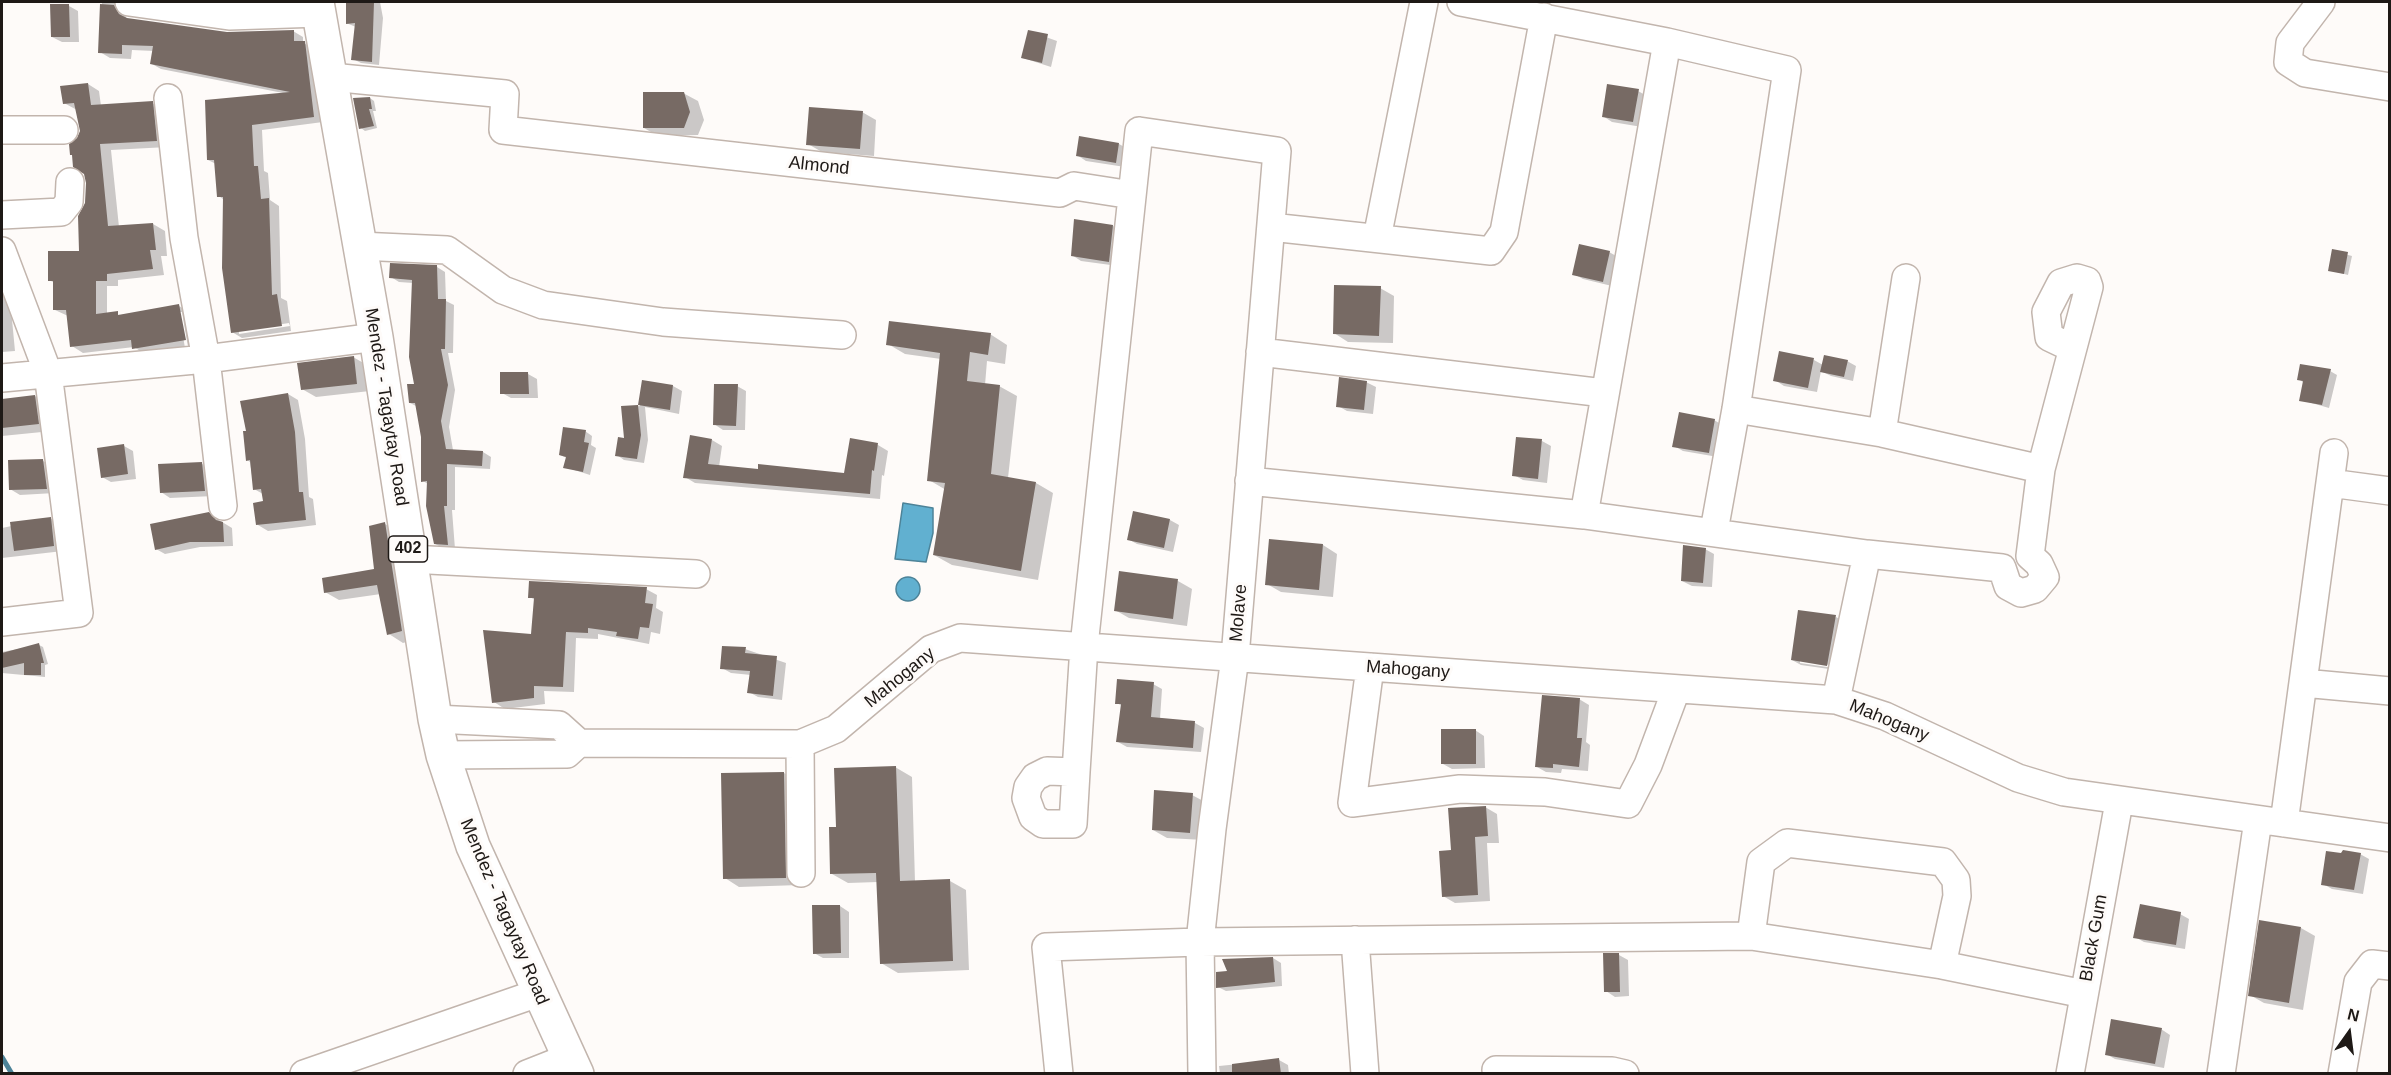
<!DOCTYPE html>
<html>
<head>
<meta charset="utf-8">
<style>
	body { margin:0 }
	#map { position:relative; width:2391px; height:1075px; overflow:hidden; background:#fefbf9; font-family:Helvetica,sans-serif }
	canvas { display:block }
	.frame { position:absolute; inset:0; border:3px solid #1e1916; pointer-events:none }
	.north { position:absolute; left:2319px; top:1003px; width:60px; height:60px; -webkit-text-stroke:4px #fefbf9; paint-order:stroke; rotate:14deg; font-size:16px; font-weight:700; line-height:24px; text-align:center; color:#1e1916 }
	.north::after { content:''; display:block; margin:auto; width:21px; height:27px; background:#1e1916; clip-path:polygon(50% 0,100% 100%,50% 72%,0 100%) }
</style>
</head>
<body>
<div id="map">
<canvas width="2391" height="1075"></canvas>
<div class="frame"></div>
<div class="north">N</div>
</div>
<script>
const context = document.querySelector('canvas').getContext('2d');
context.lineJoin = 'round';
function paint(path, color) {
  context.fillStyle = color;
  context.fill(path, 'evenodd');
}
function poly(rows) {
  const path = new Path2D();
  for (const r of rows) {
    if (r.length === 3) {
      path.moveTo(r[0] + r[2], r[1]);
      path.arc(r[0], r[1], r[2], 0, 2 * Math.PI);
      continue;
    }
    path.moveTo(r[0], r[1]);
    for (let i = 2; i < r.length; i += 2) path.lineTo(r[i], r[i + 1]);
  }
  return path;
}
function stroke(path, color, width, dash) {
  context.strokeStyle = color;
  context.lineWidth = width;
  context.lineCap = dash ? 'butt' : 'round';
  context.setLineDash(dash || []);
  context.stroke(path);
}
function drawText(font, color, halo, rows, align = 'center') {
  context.font = font + ' Helvetica,sans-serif';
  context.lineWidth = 6;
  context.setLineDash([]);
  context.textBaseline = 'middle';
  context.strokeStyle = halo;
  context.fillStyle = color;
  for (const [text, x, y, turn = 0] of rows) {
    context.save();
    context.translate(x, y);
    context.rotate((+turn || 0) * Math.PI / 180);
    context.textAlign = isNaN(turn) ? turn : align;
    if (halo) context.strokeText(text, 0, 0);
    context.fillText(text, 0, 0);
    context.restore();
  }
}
const water = poly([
	[903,503,933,508,933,533,926,562,895,559,903,503],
	[908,589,12]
]);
paint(water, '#61b0d0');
stroke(water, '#4d8398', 1.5);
paint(poly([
	[102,2,125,2,124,14,127,19,227,33,293,31,303,37,303,43,314,48,323,122,262,130,264,171,268,173,270,200,279,206,281,298,287,301,291,331,242,338,232,332,224,200,219,196,216,164,208,160,283,93,161,69,152,64,154,51,132,50,131,59,110,58,100,52],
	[289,323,290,326,239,334,239,331],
	[346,2,380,2,383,18,379,65,361,63,353,59,356,27,346,23],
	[69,6,78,11,79,42,62,42,52,37],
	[1029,31,1057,41,1051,67,1023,58],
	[88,84,99,91,101,106,152,103,164,109,168,147,111,150,119,227,153,224,165,231,167,256,161,256,164,275,118,280,118,286,107,286,107,314,121,315,179,306,191,313,196,346,145,354,134,347,83,353,72,346,68,316,55,310,55,283,49,280,81,253,87,183,79,139,81,131,77,110,64,103],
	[179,312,182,312,188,347,185,348],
	[1638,91,1647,96,1642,127,1612,122,1603,116],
	[683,93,698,101,704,120,698,135,658,136,644,128],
	[370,98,374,101,376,111,373,111,377,128,365,131,361,128],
	[862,112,876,120,874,156,822,152,808,144],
	[1119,144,1128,149,1125,167,1086,161,1077,155],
	[1113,226,1122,231,1118,266,1081,261,1072,255],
	[2333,251,2352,256,2348,275,2329,270],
	[1609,252,1618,257,1612,286,1583,279,1574,274],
	[437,267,445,272,446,301,454,305,453,353,448,353,455,390,449,427,453,450,483,452,491,457,490,469,455,467,455,510,452,510,455,549,443,548,435,544,428,484,423,481,422,437,418,407,410,403,416,385,413,283,399,282,391,277],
	[2,285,11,309,15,351,2,352],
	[1380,288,1394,296,1393,343,1348,342,1334,333],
	[990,334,1007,345,1005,364,987,361,985,385,999,386,1017,396,1008,478,1036,483,1053,493,1038,580,952,565,934,555,946,490,929,480,941,359,905,354,888,344],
	[353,357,367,365,370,391,316,397,302,389],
	[1814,360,1823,365,1847,361,1856,366,1853,381,1831,376,1821,371,1817,392,1784,386,1775,380],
	[2330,371,2337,375,2329,408,2301,400,2304,383,2299,379],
	[528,374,537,379,538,398,511,398,502,393],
	[643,382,673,386,682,391,679,414,645,407,648,440,644,463,624,460,617,455,625,440,622,408,640,406],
	[1366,382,1376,387,1373,414,1347,411,1338,406],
	[737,386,746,391,745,430,723,430,714,424],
	[288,394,298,400,305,439,309,497,313,499,316,525,268,531,258,525,264,502,263,494,254,489,250,462,247,460],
	[35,396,49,405,52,431,2,436,2,400],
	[1714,420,1724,426,1718,457,1683,451,1674,446],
	[585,431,592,436,591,445,596,448,590,475,565,467,567,458,560,455],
	[712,440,722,446,719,467,845,474,852,440,878,445,888,451,884,476,882,475,880,499,695,483,685,477],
	[1542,441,1551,446,1547,483,1523,480,1514,475],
	[124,446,133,451,136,479,111,482,102,477],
	[43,461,52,466,55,493,20,495,10,489],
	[202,464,211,469,214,496,170,498,161,492],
	[1134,512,1170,520,1179,525,1173,552,1137,544,1128,539],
	[209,514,232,528,233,546,200,547,165,554,156,549],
	[50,518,60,524,63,551,2,558,2,528],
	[385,524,399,532,416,639,403,643,389,634,381,594,339,600,325,592,376,570],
	[1271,541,1323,545,1337,554,1333,597,1281,592,1267,584],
	[1705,549,1714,554,1712,587,1692,586,1682,581],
	[1121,573,1178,581,1192,589,1187,626,1129,618,1115,610],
	[646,589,657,595,656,608,663,612,660,634,651,632,649,644,598,634,598,639,576,638,574,692,544,691,545,704,505,709,494,702,532,635,535,600,530,597],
	[1836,617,1845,622,1836,670,1801,665,1792,660],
	[1800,660,1835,666,1834,668,1800,663],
	[39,645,43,647,48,664,45,665,45,677,2,673,2,652],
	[745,649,786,663,782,700,758,697,749,692,751,675,731,673,722,668],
	[1153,684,1162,689,1160,719,1195,723,1204,728,1201,752,1127,747,1118,742,1122,706,1117,703],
	[1579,699,1589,705,1586,742,1590,745,1588,771,1562,769,1561,773,1546,772,1537,767],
	[1475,730,1484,736,1485,768,1452,769,1443,764],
	[895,767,912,777,915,882,950,881,966,890,969,970,898,973,881,963,878,882,848,883,832,874,838,829],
	[784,773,798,781,800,885,739,887,725,878,723,775],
	[1192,795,1207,803,1204,840,1167,838,1153,830],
	[1485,807,1497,814,1499,843,1487,843,1490,901,1455,903,1443,896,1452,852],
	[2360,854,2369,859,2363,894,2332,889,2323,884],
	[840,906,849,912,849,958,823,958,814,953],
	[2180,914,2189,919,2185,949,2144,942,2135,937],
	[2301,928,2315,936,2303,1010,2264,1003,2250,995],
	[1619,955,1628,960,1629,996,1615,997,1606,991],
	[1273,958,1281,963,1282,986,1226,991,1218,987,1229,972],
	[2161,1029,2170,1035,2164,1068,2115,1059,2106,1054],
	[1279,1060,1288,1065,1289,1074,1220,1074,1219,1066]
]), '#0003');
stroke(poly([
	[2,1057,12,1074]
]), '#4d8398', 5);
paint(poly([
	[346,2,374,2,372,62,351,60,355,23,346,24],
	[50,4,69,4,70,37,51,37],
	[100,4,114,5,119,14,127,18,227,32,294,30,294,41,305,41,314,117,252,125,254,166,258,166,261,199,269,198,272,295,277,294,282,326,231,333,222,268,223,197,217,197,214,160,207,160,205,100,290,92,150,64,153,46,122,45,122,54,98,53],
	[1028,30,1048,34,1042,63,1021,58],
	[88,83,91,105,153,101,157,141,100,144,108,226,153,223,156,250,150,250,153,269,107,274,107,281,96,281,96,314,118,311,118,315,179,304,186,340,132,349,131,340,70,347,66,310,53,310,53,281,48,281,48,251,79,251,78,216,85,203,86,183,84,174,73,167,72,155,70,155,69,144,77,138,80,131,74,103,63,104,60,86],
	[1607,84,1639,89,1633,122,1602,117],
	[643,92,684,92,690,112,684,128,643,128],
	[370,97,372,109,369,109,374,126,359,129,353,98],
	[809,107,863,111,860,149,806,145],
	[1079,136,1119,143,1116,163,1076,156],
	[1074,219,1113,225,1109,262,1071,256],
	[1579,244,1610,251,1603,282,1572,275],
	[2332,249,2348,252,2344,274,2328,271],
	[390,263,437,265,438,299,446,299,445,349,441,349,448,385,441,421,446,449,483,451,482,466,447,464,447,506,444,506,448,545,434,544,426,506,427,481,421,482,421,437,415,403,409,403,407,384,414,384,409,357,412,280,389,278],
	[1334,285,1381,286,1379,336,1333,334],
	[889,321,991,333,988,355,970,352,967,381,1000,385,991,474,1036,482,1021,571,933,555,945,483,927,481,940,353,886,345],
	[1779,351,1814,358,1808,388,1773,381],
	[1824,355,1848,360,1844,377,1820,372],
	[354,356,357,384,301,390,297,363],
	[2300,364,2331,369,2322,405,2299,401,2303,381,2297,380],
	[500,372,528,372,529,394,500,394],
	[1339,377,1367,381,1364,410,1336,407],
	[642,380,673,385,670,410,638,405],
	[714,384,738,384,736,426,713,425],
	[288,393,295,432,299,492,303,492,306,520,256,525,253,503,263,501,261,489,253,490,250,460,246,461,243,431,246,431,240,401],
	[35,395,39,424,2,428,2,399],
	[638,405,641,435,637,459,615,456,618,437,624,438,621,406],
	[1679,412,1715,419,1709,453,1672,447],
	[563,427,586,430,584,442,589,443,583,472,563,468,566,457,559,455],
	[690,435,712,439,708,464,758,469,758,464,844,473,850,438,878,443,874,471,872,470,870,494,683,478],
	[1516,437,1542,439,1538,479,1512,476],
	[124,444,128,474,101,478,97,448],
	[43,459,47,489,9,490,8,460],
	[202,462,205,491,160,493,158,464],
	[1133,511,1170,519,1164,548,1127,540],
	[209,512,216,520,223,522,224,542,190,542,155,550,150,524],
	[51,517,54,546,14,551,10,522],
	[385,522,402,631,387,635,377,585,324,593,322,578,374,569,369,526],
	[1269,539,1323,544,1319,590,1265,585],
	[1683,545,1706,548,1703,583,1681,581],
	[1119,571,1178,579,1173,619,1114,611],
	[529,581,647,587,645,603,653,604,649,628,640,627,638,639,616,636,617,632,588,628,588,633,566,632,563,687,534,686,534,698,492,703,483,630,531,634,534,598,528,598],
	[1798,610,1836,615,1827,666,1791,660],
	[39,643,44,663,41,663,41,675,24,675,24,663,2,668,2,653],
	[722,646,746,647,745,653,777,656,773,696,747,693,750,671,720,669],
	[1117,679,1154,682,1151,717,1195,721,1193,748,1116,742,1121,704,1115,704],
	[1542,695,1580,698,1577,738,1582,738,1579,767,1553,764,1553,768,1535,767],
	[1441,729,1476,729,1476,764,1441,764],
	[896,766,900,881,950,879,953,961,880,964,876,873,830,874,829,827,836,827,834,768],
	[784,772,786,878,723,879,721,773],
	[1154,790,1193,793,1190,833,1152,830],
	[1486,806,1488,836,1475,837,1478,895,1442,897,1439,851,1451,850,1448,808],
	[2343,850,2361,853,2354,890,2321,885,2326,851,2341,853],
	[2140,904,2181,912,2176,945,2133,938],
	[812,905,840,905,841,953,813,954],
	[2259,920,2301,927,2289,1003,2248,996],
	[1603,953,1619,953,1620,992,1604,992],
	[1273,957,1275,982,1216,988,1216,972,1227,971,1222,959],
	[2111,1019,2162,1028,2155,1064,2105,1055],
	[1279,1058,1281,1074,1232,1074,1232,1064]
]), '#776a64');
const minor = poly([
	[129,2,229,16,320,13],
	[1461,2,1667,42,1787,70,1736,409,1714,531],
	[2321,2,2290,43,2288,62,2305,73,2390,87],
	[331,77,505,94,503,130,1060,193,1074,186,1132,195],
	[168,98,184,238,206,359,223,506],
	[2,130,64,130],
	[2,215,61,212,69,202,70,182],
	[1271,227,1491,251,1504,232,1544,17],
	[1377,238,1424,2],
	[359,246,447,250,503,290,543,305,663,322,842,335],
	[2,251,48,373,79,613,2,622],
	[1260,352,1604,393],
	[2,378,206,359,376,337],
	[1736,409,1882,433,2041,469],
	[1882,433,1906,278],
	[1249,481,1584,515,1867,554,2002,568,2008,586,2021,593,2035,589,2045,577,2039,564,2030,556,2041,469,2089,287,2087,281,2077,278,2061,283,2046,312,2049,337,2072,348],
	[2330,483,2390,491],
	[1584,515,1667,42],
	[410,559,696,574],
	[1370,667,1352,803,1460,789,1545,792,1628,804,1648,765,1676,690],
	[2303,683,2390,691],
	[1836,700,1867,554],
	[435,719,559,725,579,743],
	[800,744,801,873],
	[443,755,567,754,579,743,800,744,836,729,931,649,960,638,1836,700,1885,716,2018,778,2064,792,2390,838],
	[1076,772,1047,771,1035,777,1028,787,1026,798,1033,817,1043,824,1073,824,1076,772,1084,646,1139,131,1277,151,1235,657,1212,829,1200,942,1202,1074],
	[2284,823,2334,453],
	[1751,936,1761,862,1787,843,1943,862,1956,880,1957,896,1942,965],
	[1355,940,1365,1074],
	[1496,1070,1612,1071,1625,1074],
	[304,1074,538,993],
	[527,1074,570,1057],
	[1059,1074,1046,947,1200,942,1751,936,1942,965,2084,994],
	[2070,1074,2119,802],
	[2221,1074,2258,820],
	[2342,1074,2358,982,2372,964,2390,966]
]);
const major = poly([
	[317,2,376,337,435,719,443,755,473,846,577,1074]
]);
stroke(minor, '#c2b5ad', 30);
stroke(major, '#c2b5ad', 36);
stroke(minor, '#fff', 27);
stroke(major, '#fff', 33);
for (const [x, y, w] of [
	[408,549,39]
]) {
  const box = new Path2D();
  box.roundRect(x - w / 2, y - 13, w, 26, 4.5);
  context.fillStyle = '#fefbf9';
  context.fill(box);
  stroke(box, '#1e1916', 1.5);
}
drawText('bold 16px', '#1e1916', null, [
	["402",408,549]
]);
drawText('18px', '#1e1916', '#fefbf9', [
	["Almond",819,166,6],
	["Mendez - Tagaytay Road",386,407,81],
	["Molave",1239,613,-85],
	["Mahogany",1408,670,4],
	["Mahogany",900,678,-39],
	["Mahogany",1889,721,22],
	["Mendez - Tagaytay Road",504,912,67],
	["Black Gum",2094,938,-80]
]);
</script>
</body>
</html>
